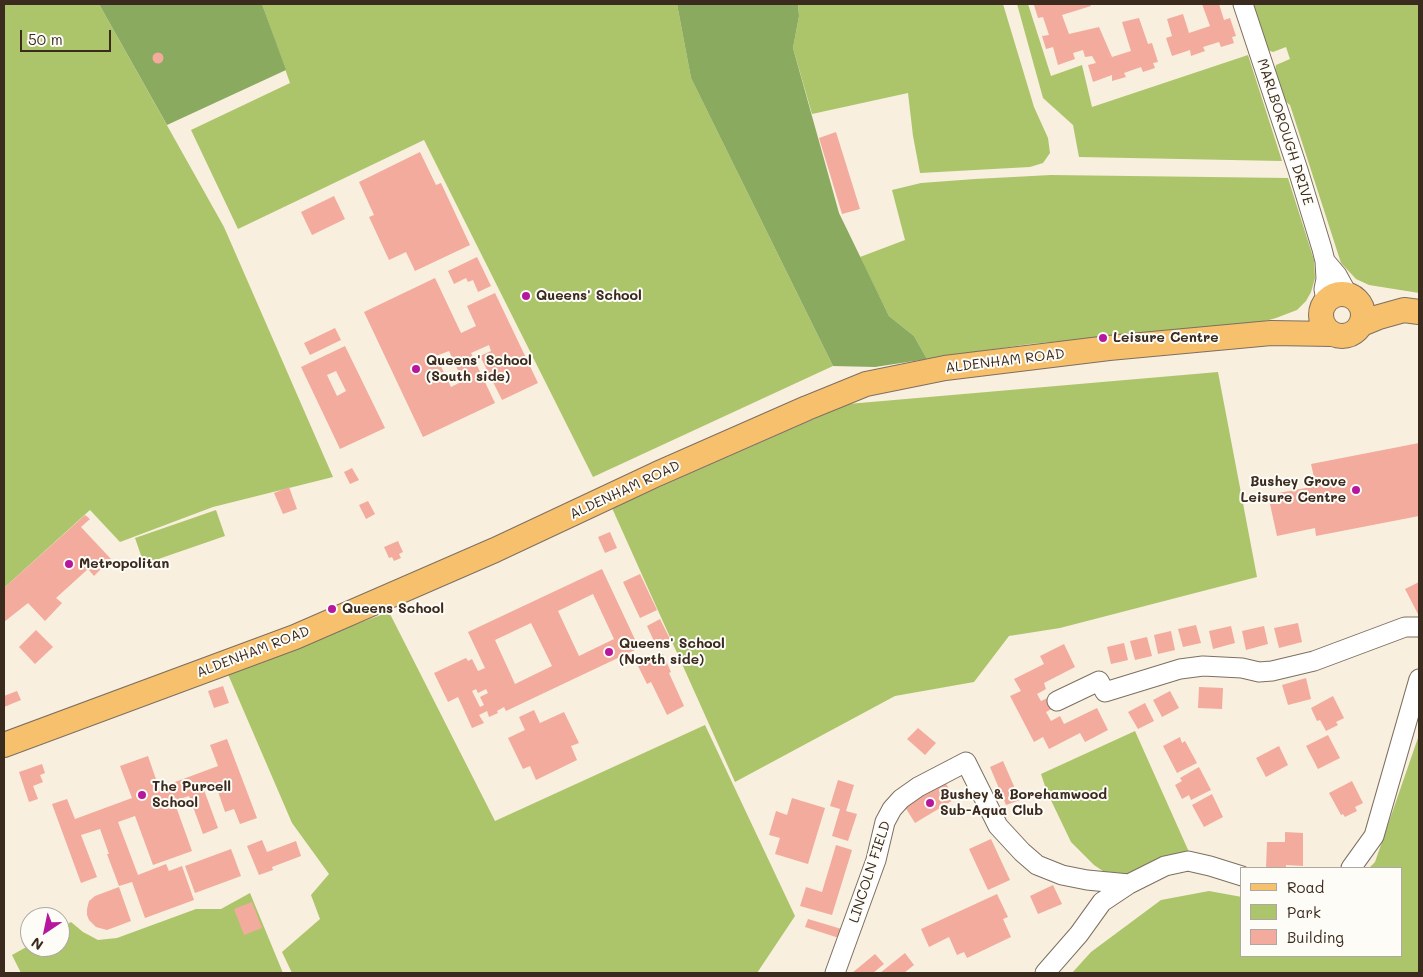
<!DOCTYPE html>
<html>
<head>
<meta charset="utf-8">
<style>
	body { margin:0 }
	#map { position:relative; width:1423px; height:977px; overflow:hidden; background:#f8efde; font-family:Mali,sans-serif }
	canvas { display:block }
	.frame { position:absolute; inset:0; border:5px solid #3b2a1e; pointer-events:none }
	.legend { position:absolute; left:1240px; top:867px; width:162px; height:90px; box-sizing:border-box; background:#fdfcf7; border:1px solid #afa8a0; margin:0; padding:6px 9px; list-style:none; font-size:15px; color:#3b2a1e }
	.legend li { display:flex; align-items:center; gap:10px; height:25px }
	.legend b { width:25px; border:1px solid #afa8a0 }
	.north { position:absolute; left:20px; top:907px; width:50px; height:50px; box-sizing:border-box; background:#fdfcf7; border:1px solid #afa8a0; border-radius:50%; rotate:214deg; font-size:14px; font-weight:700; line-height:20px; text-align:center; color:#3b2a1e }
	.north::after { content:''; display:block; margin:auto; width:18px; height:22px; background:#b5179e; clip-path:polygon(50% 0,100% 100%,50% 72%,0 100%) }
	.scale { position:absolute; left:20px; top:30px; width:91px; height:22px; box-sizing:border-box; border:2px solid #3b2a1e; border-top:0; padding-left:6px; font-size:15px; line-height:18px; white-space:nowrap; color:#3b2a1e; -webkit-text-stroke:4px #fdfcf7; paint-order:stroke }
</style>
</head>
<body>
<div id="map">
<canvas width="1423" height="977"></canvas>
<div class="frame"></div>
<ul class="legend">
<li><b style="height:6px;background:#f7c06c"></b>Road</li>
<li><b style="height:14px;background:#acc56b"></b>Park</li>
<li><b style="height:14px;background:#f3ab9d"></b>Building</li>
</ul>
<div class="north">N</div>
<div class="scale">50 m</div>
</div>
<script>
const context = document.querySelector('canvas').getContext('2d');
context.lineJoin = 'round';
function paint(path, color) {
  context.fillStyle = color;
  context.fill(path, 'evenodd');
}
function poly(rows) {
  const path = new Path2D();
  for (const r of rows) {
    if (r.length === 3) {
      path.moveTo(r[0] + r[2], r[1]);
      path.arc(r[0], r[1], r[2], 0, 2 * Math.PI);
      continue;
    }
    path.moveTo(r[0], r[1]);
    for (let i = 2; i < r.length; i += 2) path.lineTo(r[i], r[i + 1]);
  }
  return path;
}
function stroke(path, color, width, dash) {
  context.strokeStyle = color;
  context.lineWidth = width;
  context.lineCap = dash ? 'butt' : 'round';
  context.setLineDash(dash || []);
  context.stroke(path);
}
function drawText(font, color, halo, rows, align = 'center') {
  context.font = font + ' Mali,sans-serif';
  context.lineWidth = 4;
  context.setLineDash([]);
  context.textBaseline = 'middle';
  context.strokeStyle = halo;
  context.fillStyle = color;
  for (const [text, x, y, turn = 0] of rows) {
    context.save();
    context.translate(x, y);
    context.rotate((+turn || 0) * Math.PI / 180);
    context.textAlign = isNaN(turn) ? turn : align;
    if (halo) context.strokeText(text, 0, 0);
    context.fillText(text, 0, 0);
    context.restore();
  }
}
paint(poly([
	[4,4,99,4,224,227,333,477,213,507,120,542,90,510,4,588],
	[262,4,677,4,691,78,833,366,593,477,424,140,238,229,191,130,290,83],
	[798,4,1003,4,1034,107,1048,138,1050,153,1043,163,1030,167,920,173,913,136,908,93,812,114,793,48,799,16],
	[1017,4,1028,4,1051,76,1082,65,1092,107,1248,55,1282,161,1079,157,1073,125,1043,98],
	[1251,4,1419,4,1419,293,1369,285,1356,279,1341,263,1290,105,1285,101,1275,70,1276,65,1290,59,1286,47,1273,52,1267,50],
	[1051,175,1288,178,1314,260,1315,278,1311,292,1306,301,1297,310,1276,318,1254,324,1030,344,927,359,914,336,889,316,860,257,905,240,892,190,921,183,975,179],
	[1218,372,1257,577,1060,628,1009,636,974,682,895,696,735,782,612,508,848,404],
	[216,510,225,536,144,564,135,538],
	[389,612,495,821,705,725,795,916,757,973,292,973,282,952,320,919,311,895,329,874,292,823,227,672],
	[1135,731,1189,852,1119,882,1094,865,1071,842,1047,792,1041,774],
	[1419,735,1419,973,1072,973,1091,952,1161,900,1209,891,1242,897,1242,956,1402,956,1402,868,1369,868,1375,862],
	[250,893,283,973,21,973,12,955,30,945,30,947,60,947,60,928,71,922,83,932,98,940,117,938,196,909,221,909]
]), '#acc56b');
paint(poly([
	[99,4,262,4,286,70,167,125],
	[677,4,798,4,799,16,793,48,839,213,889,316,914,336,927,359,875,367,833,366,691,78]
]), '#89aa5f');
paint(poly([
	[1038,4,1090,4,1091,6,1062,15,1069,34,1099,27,1112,57,1131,51,1122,22,1139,18,1148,44,1152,43,1158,62,1153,63,1155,68,1143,72,1141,67,1124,73,1126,77,1112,81,1112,75,1093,82,1088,65,1096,63,1092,56,1085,57,1083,50,1073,53,1075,59,1058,65,1053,47,1046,49,1042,36,1049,35,1043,17,1038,18,1034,5,1039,5],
	[1202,4,1219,4,1224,20,1230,18,1236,36,1232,37,1234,43,1221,47,1219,42,1203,47,1205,51,1191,56,1190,50,1172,56,1166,38,1172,36,1167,19,1183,14,1189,33,1210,26],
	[158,58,5.5],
	[836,132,860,209,842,214,819,138],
	[420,152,436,185,441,183,470,245,415,271,406,252,389,260,369,217,374,215,359,182],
	[334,196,345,219,312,235,301,212],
	[477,257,491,286,478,292,473,280,468,282,466,278,454,284,448,271],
	[435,278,461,333,476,326,467,306,495,293,538,383,502,400,480,356,491,351,489,345,471,353,495,403,423,437,364,312],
	[449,351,463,381,451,387,436,356],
	[335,328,341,340,310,355,304,343],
	[345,346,385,428,340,449,301,367],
	[336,371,346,391,337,396,327,375],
	[1419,443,1419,516,1316,536,1315,528,1277,536,1268,495,1316,486,1311,464],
	[352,468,359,480,350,484,344,472],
	[289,487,297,509,283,514,274,493],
	[368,501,375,514,366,519,359,505],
	[85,515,90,519,81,527,111,559,94,576,88,569,56,598,62,603,45,621,28,603,4,622,4,588],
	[610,532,617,548,605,553,598,537],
	[398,541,403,552,399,554,401,558,394,561,392,557,389,558,384,547],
	[602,569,639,648,506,711,504,707,497,711,498,713,489,717,487,711,479,715,484,723,472,728,458,697,448,702,434,673,466,658,468,661,472,659,478,671,485,668,468,632],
	[593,594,614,639,579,656,558,611],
	[531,623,552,666,515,684,495,640],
	[476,689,478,693,486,689,488,693,480,697,484,705,480,707,472,691],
	[640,574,657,610,640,618,623,582],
	[1419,582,1419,616,1405,589],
	[660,619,671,641,653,649,650,641,653,639,647,626],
	[1298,623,1302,642,1279,648,1274,628],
	[1196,625,1201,643,1183,647,1178,629],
	[1231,626,1235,643,1213,649,1209,631],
	[1264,626,1268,644,1246,650,1242,631],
	[36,630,53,647,35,664,19,647],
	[1171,631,1175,650,1158,654,1154,635],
	[1147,637,1152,656,1135,660,1130,641],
	[1124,643,1128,660,1111,664,1107,647],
	[1064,644,1075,667,1044,683,1046,689,1037,694,1041,701,1052,696,1057,706,1046,712,1051,721,1060,716,1064,724,1097,708,1108,730,1085,742,1080,733,1049,749,1043,737,1034,742,1010,696,1021,691,1014,679,1044,664,1040,656],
	[663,654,671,672,669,673,684,706,667,715,651,682,647,684,638,666],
	[1306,678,1311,699,1288,705,1282,685],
	[223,686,229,703,214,708,208,691],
	[1199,687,1223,688,1222,709,1198,708],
	[17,691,21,700,4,707,4,696],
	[1170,691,1179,708,1162,717,1153,700],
	[1333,696,1344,718,1336,722,1338,725,1326,731,1320,720,1317,721,1311,708],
	[1145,703,1154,721,1138,729,1128,712],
	[534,710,540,723,564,712,579,743,571,746,577,760,536,780,530,766,523,769,508,738,525,730,519,717],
	[918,728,936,743,925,755,907,739],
	[1328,735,1340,758,1318,769,1306,746],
	[1180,737,1182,743,1185,741,1197,763,1177,773,1163,746],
	[227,739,257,818,240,824,234,809,225,812,216,786,204,790,218,828,203,834,189,796,174,801,192,851,153,865,135,816,118,822,138,875,166,864,169,871,182,866,194,900,145,918,132,882,119,886,107,854,109,854,100,829,81,835,97,877,81,883,52,804,67,799,75,819,132,798,120,766,148,756,159,788,218,766,210,745],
	[1279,746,1288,765,1266,777,1256,758],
	[1003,761,1020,800,1006,805,990,767],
	[42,764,45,773,40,775,43,782,33,786,38,799,29,802,19,772],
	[1199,767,1211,790,1191,800,1189,795,1182,799,1175,785,1182,781,1180,778],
	[838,780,854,785,846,811,857,814,848,841,832,836,840,809,830,806],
	[1352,781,1363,803,1355,807,1357,811,1345,817,1343,814,1341,815,1329,793],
	[945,782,955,799,915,823,905,807],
	[1212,794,1223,817,1204,827,1192,805],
	[792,798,825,808,808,864,775,854,780,838,769,835,776,811,787,815],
	[1285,832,1303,833,1303,866,1286,865,1286,868,1266,868,1267,842,1285,842],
	[991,839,1010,880,988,890,969,849],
	[262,840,267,852,296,841,301,856,272,867,273,870,259,875,247,846],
	[836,845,852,850,832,915,800,906,806,887,822,892],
	[231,849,241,876,195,893,185,866],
	[1053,885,1062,904,1038,914,1030,896],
	[119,887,131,921,107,930,96,927,89,920,87,915,87,909,89,901,95,896],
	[997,894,1008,917,1003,919,1011,937,967,958,964,952,957,955,949,937,929,947,921,929],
	[252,902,262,928,244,935,234,909],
	[808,919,845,930,842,939,805,927],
	[905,953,914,965,904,973,880,973],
	[875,954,884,964,873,973,852,973]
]), '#f3ab9d');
const minor = poly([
	[1243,4,1298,170,1322,249,1325,261,1326,279,1324,289,1326,301],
	[1325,261,1337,275,1348,295],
	[1057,701,1099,681,1105,692,1180,669,1203,666,1242,668,1259,672,1272,671,1314,661,1405,627,1419,627],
	[1351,868,1374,836,1419,679],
	[835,973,876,860,885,822,892,809,901,799,918,787,966,762,998,826,1022,852,1037,865,1062,875,1087,880,1129,884],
	[1045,973,1079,934,1102,902,1129,884,1165,866,1188,861,1210,866,1242,876]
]);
const major = poly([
	[1342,315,21],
	[1362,324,1379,317,1404,310,1419,312],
	[4,745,295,637,495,550,657,474,807,408,866,384,945,368,1109,348,1271,333,1332,334]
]);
stroke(minor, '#7d6f61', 21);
stroke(major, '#7d6f61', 26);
stroke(minor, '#fff', 19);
stroke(major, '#f7c06c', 24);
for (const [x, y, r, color] of [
	[526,296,5,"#b5179e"],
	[1103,338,5,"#b5179e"],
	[416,369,5,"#b5179e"],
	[1356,490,5,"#b5179e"],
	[69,564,5,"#b5179e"],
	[332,609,5,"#b5179e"],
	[609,652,5,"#b5179e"],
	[142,795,5,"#b5179e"],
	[930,803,5,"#b5179e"]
]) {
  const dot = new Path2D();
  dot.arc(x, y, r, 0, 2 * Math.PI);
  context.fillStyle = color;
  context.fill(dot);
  stroke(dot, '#fdfcf7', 2);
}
drawText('14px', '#3b2a1e', '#fdfcf7', [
	["MARLBOROUGH DRIVE",1285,132,72],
	["ALDENHAM ROAD",1005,361,-7],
	["ALDENHAM ROAD",625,490,-25],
	["ALDENHAM ROAD",253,652,-21],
	["LINCOLN FIELD",870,872,-72]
]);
drawText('bold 14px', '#3b2a1e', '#fdfcf7', [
	["Queens' School",536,296],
	["Leisure Centre",1113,338],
	["Queens' School",426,361],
	["(South side)",426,377],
	["Bushey Grove",1346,482,"right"],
	["Leisure Centre",1346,498,"right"],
	["Metropolitan",79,564],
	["Queens School",342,609],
	["Queens' School",619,644],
	["(North side)",619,660],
	["The Purcell",152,787],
	["School",152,803],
	["Bushey & Borehamwood",940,795],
	["Sub-Aqua Club",940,811]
], 'left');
</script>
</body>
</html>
